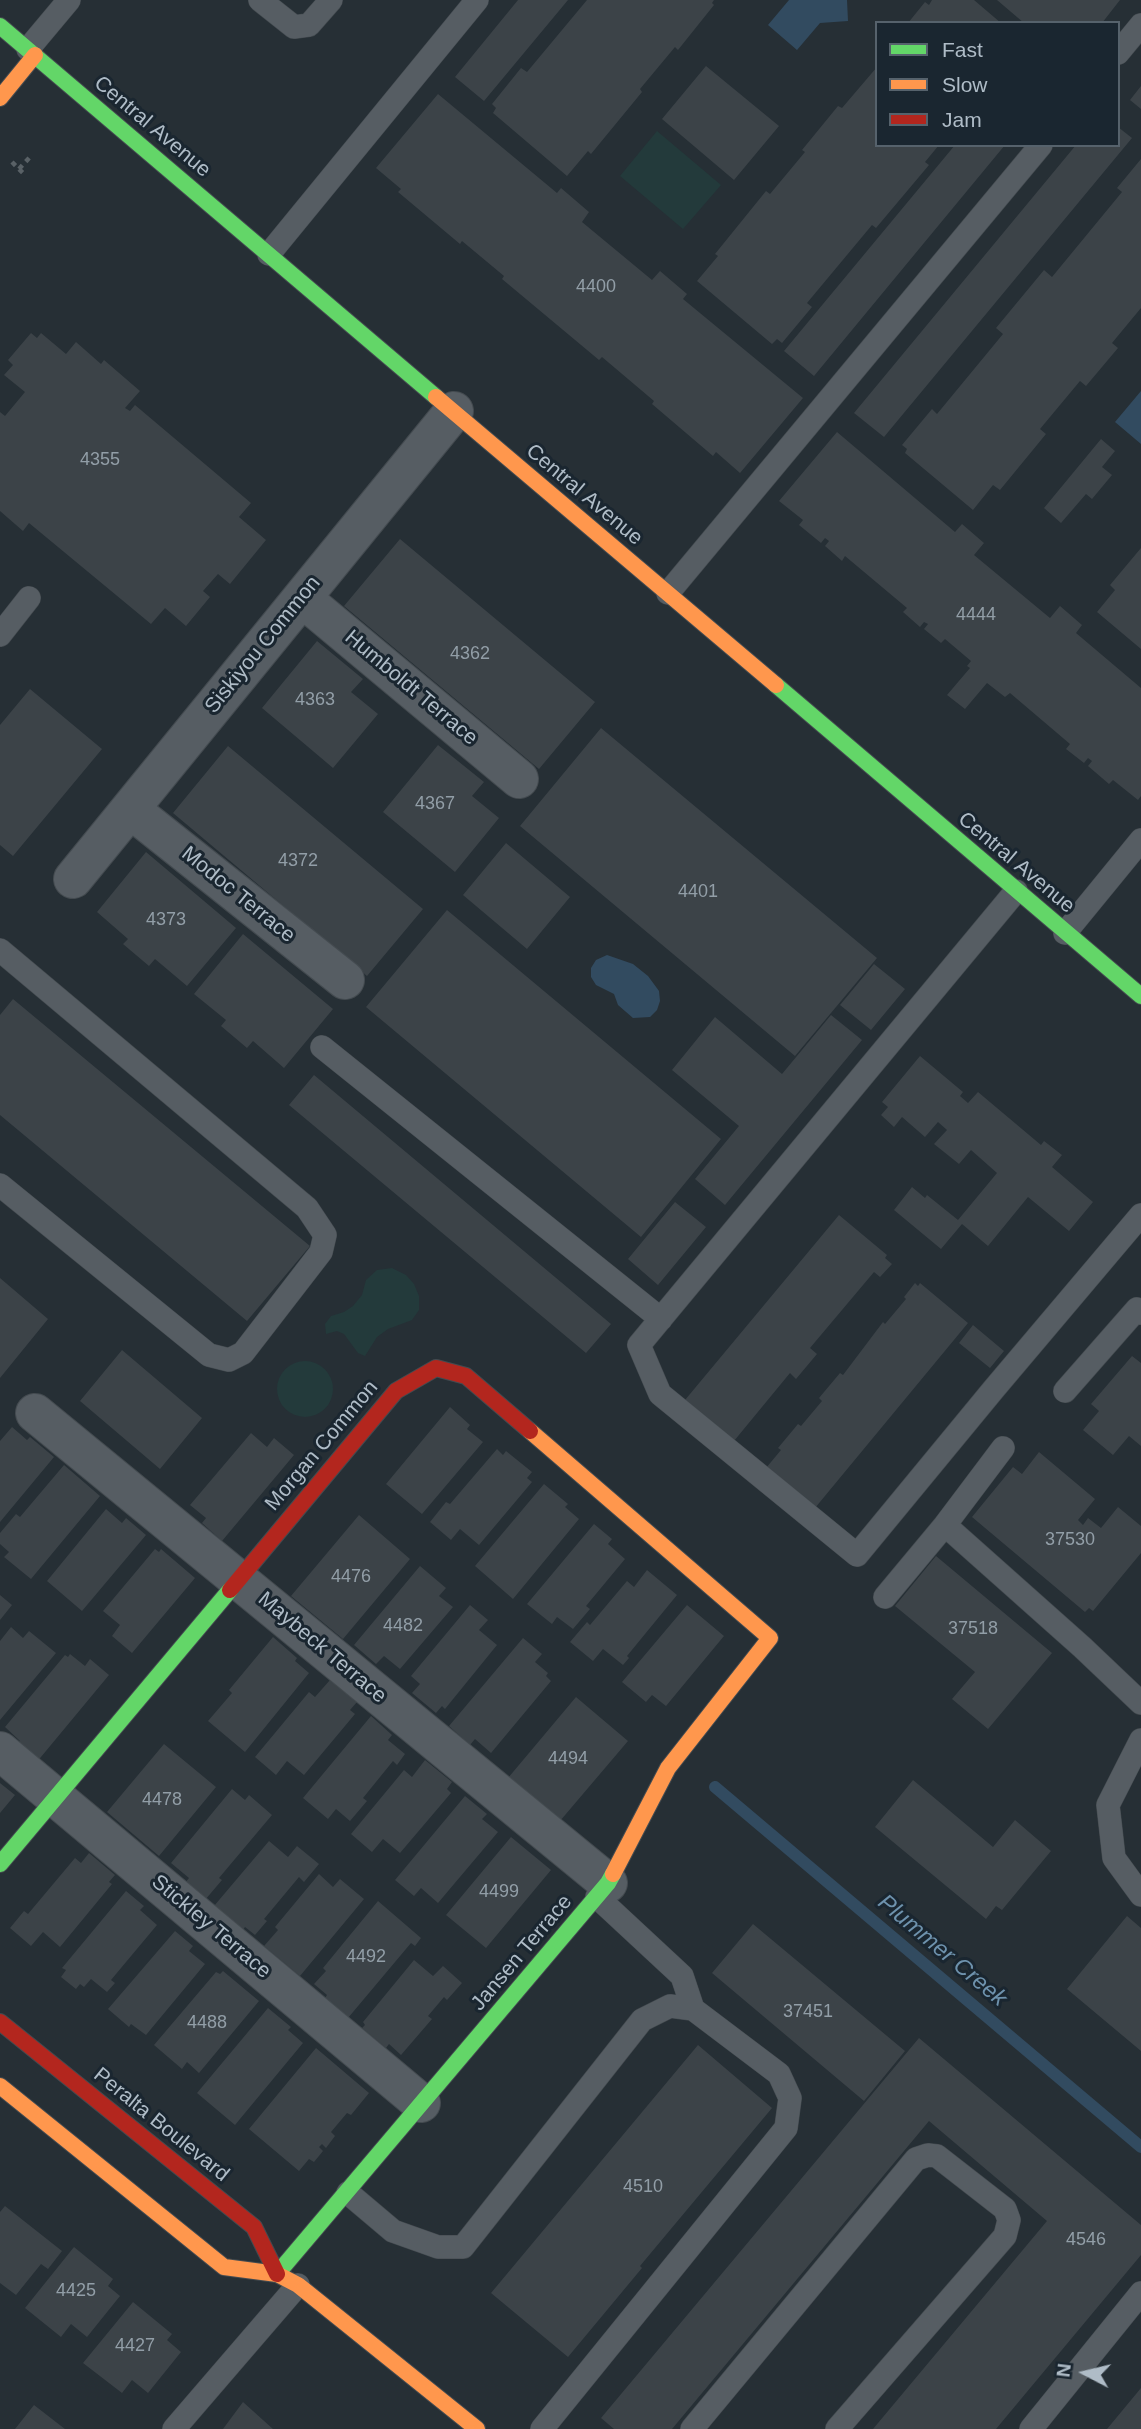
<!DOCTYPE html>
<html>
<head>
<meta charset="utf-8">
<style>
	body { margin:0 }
	#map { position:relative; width:1141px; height:2429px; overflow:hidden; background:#262f35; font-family:Arial,sans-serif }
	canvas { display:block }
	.legend { position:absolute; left:875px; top:21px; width:245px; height:126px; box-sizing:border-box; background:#1a2630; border:2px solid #56626c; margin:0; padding:9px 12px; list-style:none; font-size:21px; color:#afbcc7 }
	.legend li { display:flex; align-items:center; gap:14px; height:35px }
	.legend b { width:35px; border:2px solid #56626c }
	.north { position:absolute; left:1050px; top:2338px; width:70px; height:70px; -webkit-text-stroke:5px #1a2630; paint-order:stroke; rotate:277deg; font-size:19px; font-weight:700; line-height:28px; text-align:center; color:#afbcc7 }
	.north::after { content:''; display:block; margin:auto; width:24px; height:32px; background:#afbcc7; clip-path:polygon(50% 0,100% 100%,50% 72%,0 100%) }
</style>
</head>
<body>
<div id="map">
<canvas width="1141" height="2429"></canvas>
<ul class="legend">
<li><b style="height:9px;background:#63d668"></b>Fast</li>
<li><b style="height:9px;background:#ff974d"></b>Slow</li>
<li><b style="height:9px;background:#b3261e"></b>Jam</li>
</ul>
<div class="north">N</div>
</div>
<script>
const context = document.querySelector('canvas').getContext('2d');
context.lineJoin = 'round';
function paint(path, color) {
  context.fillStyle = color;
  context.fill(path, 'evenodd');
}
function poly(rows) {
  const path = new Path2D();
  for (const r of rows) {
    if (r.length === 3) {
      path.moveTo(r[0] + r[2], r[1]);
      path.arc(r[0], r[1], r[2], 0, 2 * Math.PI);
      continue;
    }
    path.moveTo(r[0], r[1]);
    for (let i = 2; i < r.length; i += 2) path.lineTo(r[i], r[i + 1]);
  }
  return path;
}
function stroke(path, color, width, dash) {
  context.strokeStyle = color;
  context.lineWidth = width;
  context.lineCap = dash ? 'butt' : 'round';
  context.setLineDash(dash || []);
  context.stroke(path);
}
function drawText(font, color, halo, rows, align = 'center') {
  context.font = font + ' Arial,sans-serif';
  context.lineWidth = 6;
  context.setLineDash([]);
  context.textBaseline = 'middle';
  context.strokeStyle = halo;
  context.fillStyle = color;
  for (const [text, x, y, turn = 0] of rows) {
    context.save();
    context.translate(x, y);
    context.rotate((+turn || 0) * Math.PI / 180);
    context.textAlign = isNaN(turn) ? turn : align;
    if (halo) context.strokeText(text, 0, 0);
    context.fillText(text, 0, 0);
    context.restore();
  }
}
paint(poly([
	[657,131,721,185,683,229,620,176],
	[392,1268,406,1275,414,1284,419,1296,419,1310,412,1320,388,1329,377,1337,365,1356,358,1353,344,1334,337,1331,326,1334,325,1324,331,1316,344,1312,353,1306,362,1295,366,1280,377,1270],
	[305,1389,28]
]), '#233a3b');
paint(poly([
	[789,0,847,0,848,21,820,23,797,50,768,25],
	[1141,391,1141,444,1115,422],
	[607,955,633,964,648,976,659,991,660,1001,657,1010,650,1017,633,1018,618,1005,614,994,596,985,591,977,591,968,596,960]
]), '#324b60');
stroke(poly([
	[715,1787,1141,2147]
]), '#324b60', 12);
paint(poly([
	[518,0,568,0,484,101,455,77],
	[587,0,714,0,712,3,714,5,678,50,675,47,640,89,642,92,591,154,588,151,567,176,493,113,496,108,492,104,521,68,527,72],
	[932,0,974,0,1001,23,908,23,925,2,929,5],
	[997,0,1120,0,1102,23,1024,23],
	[706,66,779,126,734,180,662,119],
	[877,67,877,145,939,145,925,162,929,165,876,228,872,225,807,303,812,307,782,343,777,339,772,344,697,281,718,256,715,254,766,191,770,194,805,152,802,150,838,106,842,108],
	[1141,86,1141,109,1130,100],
	[438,94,557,193,561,188,589,212,582,222,652,280,660,271,687,294,683,299,803,398,740,473,716,452,713,456,652,404,654,401,602,357,599,360,502,279,504,276,462,241,460,244,398,192,401,189,376,168],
	[1118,127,1132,138,884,437,854,413,1076,145,1118,145],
	[955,145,1005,145,814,376,784,351],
	[1141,159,1141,308,1112,343,1118,348,1086,386,1080,381,1040,429,1046,434,1000,490,993,485,973,510,905,453,907,449,902,445,932,409,937,414,1003,334,996,328,1044,270,1052,277,1122,192,1117,188],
	[31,333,37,338,41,333,66,354,76,342,101,364,104,360,140,391,125,408,130,411,135,405,251,503,239,517,266,540,230,584,218,574,203,591,210,597,186,626,165,608,151,624,29,523,23,531,0,511,0,412,5,416,25,392,4,375,13,365,8,360],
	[837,432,955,532,962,524,984,543,974,555,1050,618,1060,606,1082,625,1076,633,1141,688,1141,796,1138,800,1113,780,1109,784,1088,766,1092,761,1088,758,1084,763,1066,749,1070,744,1010,693,1005,697,987,683,965,709,947,695,970,668,967,666,971,661,945,639,941,643,924,629,928,624,924,622,920,627,903,612,907,608,845,556,842,561,825,546,829,541,825,538,821,543,799,525,803,520,779,501],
	[1101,439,1115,451,1102,467,1112,475,1092,499,1086,494,1061,523,1044,508],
	[400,539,595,702,539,769,344,606],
	[1141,548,1141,649,1097,612,1115,590,1110,585],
	[317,641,363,679,351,692,378,714,333,768,262,708],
	[30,689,102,749,13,856,0,845,0,725],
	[601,728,877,958,795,1056,520,826],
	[438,745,484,782,472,796,499,818,455,872,383,812],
	[228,746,423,909,367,976,173,813],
	[506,843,570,897,527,949,463,895],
	[146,852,236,928,187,986,155,959,149,966,123,944,128,939,97,912],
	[447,910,721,1139,641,1237,366,1007],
	[243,934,333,1009,284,1068,253,1041,247,1048,221,1026,226,1020,194,994],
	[874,964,905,989,871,1030,840,1005],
	[13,999,310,1246,247,1321,0,1115,0,1015],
	[831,1015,862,1040,725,1205,695,1179,739,1126,672,1070,715,1017,782,1074],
	[920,1056,963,1092,960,1096,968,1103,978,1092,1041,1145,1044,1141,1062,1155,1052,1167,1093,1202,1069,1231,1028,1197,988,1246,962,1224,941,1249,894,1210,912,1187,925,1198,927,1195,958,1220,997,1173,971,1150,959,1164,934,1144,947,1130,938,1122,925,1137,902,1117,894,1127,881,1115,888,1107,882,1102],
	[314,1075,611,1324,586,1353,289,1105],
	[675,1202,706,1227,658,1285,628,1259],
	[839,1215,887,1255,885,1258,892,1264,880,1277,874,1272,810,1348,817,1354,796,1379,790,1373,734,1441,685,1400],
	[0,1278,48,1319,0,1378],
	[915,1283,918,1286,920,1283,968,1323,815,1508,766,1468,781,1450,778,1448,798,1424,801,1426,822,1401,819,1398,840,1373,843,1375,883,1322,885,1324,906,1299,904,1297],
	[973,1325,1004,1351,990,1368,959,1343],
	[122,1350,202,1418,160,1469,80,1401],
	[1132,1356,1141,1363,1141,1446,1129,1436,1113,1455,1083,1430,1099,1411,1091,1404],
	[450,1407,470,1425,467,1429,483,1442,422,1514,386,1484],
	[12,1427,27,1440,30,1437,54,1457,0,1522,0,1441],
	[251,1433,267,1447,274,1438,294,1455,222,1541,202,1523,206,1518,190,1505],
	[497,1449,503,1455,506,1451,532,1472,527,1478,532,1482,479,1545,460,1529,451,1540,430,1522,446,1502,450,1504],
	[1039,1452,1095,1499,1078,1520,1083,1525,1088,1518,1101,1528,1118,1507,1141,1526,1141,1553,1093,1611,1089,1608,1085,1612,972,1517,1013,1467,1022,1474],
	[64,1465,100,1496,31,1579,4,1557,9,1552,0,1544,0,1533,16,1514,20,1517],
	[544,1484,568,1504,565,1507,579,1519,513,1599,475,1566],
	[106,1509,122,1523,126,1518,146,1535,82,1611,47,1581],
	[359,1515,410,1559,343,1639,291,1596],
	[594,1524,612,1539,608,1544,625,1559,586,1606,590,1609,573,1629,557,1617,552,1624,527,1604],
	[155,1549,159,1552,161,1549,195,1578,132,1653,112,1636,120,1625,103,1611],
	[936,1556,1052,1653,988,1729,952,1699,975,1672,895,1606],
	[420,1566,446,1588,439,1596,453,1607,400,1669,384,1656,376,1664,354,1645],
	[647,1570,677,1595,627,1656,629,1658,623,1665,603,1649,593,1661,570,1642,587,1622,590,1625,627,1581,634,1587],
	[0,1595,12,1605,0,1620],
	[470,1605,488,1620,479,1630,497,1645,445,1709,442,1706,436,1713,412,1693,420,1684,411,1676],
	[687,1605,724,1636,666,1706,652,1695,646,1702,622,1682],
	[11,1627,23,1638,29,1631,56,1653,0,1720,0,1641],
	[273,1637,297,1658,295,1661,309,1673,245,1752,208,1721,232,1693,229,1690],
	[523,1638,542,1654,535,1662,548,1673,546,1676,551,1681,491,1753,475,1739,470,1745,449,1726],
	[70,1654,85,1666,90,1659,109,1675,36,1763,16,1746,20,1741,5,1727,65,1655,68,1657],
	[330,1680,357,1702,350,1710,355,1714,304,1775,287,1761,276,1775,255,1757,309,1692,315,1697],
	[576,1697,628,1741,560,1821,508,1778],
	[371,1716,392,1735,388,1740,405,1754,397,1765,393,1761,363,1798,367,1801,350,1821,336,1809,328,1819,303,1798],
	[164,1744,216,1787,159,1856,107,1812],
	[425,1760,452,1782,447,1789,451,1793,400,1853,383,1839,372,1852,351,1834,404,1770,412,1777],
	[913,1780,993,1847,1015,1820,1051,1851,1002,1910,996,1906,986,1919,875,1827],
	[0,1783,15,1795,0,1813],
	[232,1789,245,1800,249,1795,272,1815,219,1878,222,1880,205,1900,185,1883,189,1878,171,1863],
	[465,1796,487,1814,482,1819,498,1832,438,1903,421,1888,414,1896,395,1880],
	[511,1837,551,1870,486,1948,446,1915],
	[269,1841,288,1857,297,1846,319,1864,304,1882,299,1877,264,1919,267,1921,255,1935,245,1927,243,1930,214,1906],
	[89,1853,115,1875,109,1882,112,1884,60,1947,43,1932,31,1946,10,1928,24,1911,28,1914,75,1858,81,1863],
	[319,1874,333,1887,340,1879,364,1899,300,1976,264,1946,278,1930,275,1927],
	[126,1891,144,1906,140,1910,157,1925,111,1980,115,1983,107,1992,91,1979,84,1987,80,1984,76,1989,61,1977,66,1970,62,1968],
	[378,1901,421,1938,415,1946,411,1943,348,2018,325,1998,327,1995,314,1984,326,1971,323,1968],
	[1127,1916,1141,1928,1141,2051,1067,1989],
	[753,1924,905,2051,864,2101,712,1973],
	[175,1931,193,1946,189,1951,205,1964,146,2035,131,2024,129,2027,108,2009],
	[414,1960,433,1976,443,1966,462,1983,447,2000,444,1997,428,2016,432,2019,401,2055,389,2044,386,2048,362,2028,365,2025,363,2022],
	[223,1971,259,2001,199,2073,187,2062,182,2069,154,2045,216,1972,220,1974],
	[268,2008,291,2027,288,2030,303,2043,235,2125,197,2093],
	[919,2038,1141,2225,1141,2255,996,2429,873,2429,1047,2221,929,2121,672,2429,614,2429,601,2418],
	[698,2045,772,2108,640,2266,642,2268,568,2357,491,2293],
	[316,2048,369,2093,351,2115,347,2113,331,2132,335,2136,326,2148,322,2144,319,2147,323,2151,314,2162,309,2159,299,2171,249,2129],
	[5,2206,62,2251,48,2269,41,2264,16,2295,0,2283,0,2212],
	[74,2247,113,2279,108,2286,120,2296,87,2337,71,2324,61,2337,25,2308],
	[133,2302,172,2334,167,2340,181,2352,148,2393,132,2380,122,2393,83,2363],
	[1141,2388,1141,2429,1107,2429],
	[243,2402,273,2429,223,2429],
	[34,2405,65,2429,15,2429]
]), '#3c4348');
const lane = poly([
	[260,0,294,27,309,25,331,0],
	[28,49,69,0],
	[1118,53,1141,25],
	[269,254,477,0],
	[668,593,1041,145],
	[0,635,29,598],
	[1016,891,639,1345,660,1394,857,1555,993,1390,1141,1215],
	[1065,933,1141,840],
	[0,950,307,1208,325,1235,321,1252,243,1353,229,1360,209,1355,0,1185],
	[322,1047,661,1319],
	[1065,1391,1137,1309,1141,1313],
	[945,1525,1003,1448],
	[885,1597,945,1525,1082,1647,1141,1703],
	[1141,1740,1108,1805,1114,1858,1141,1895],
	[597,1897,682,1976,693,2009],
	[348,2193,393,2231,438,2247,463,2247,642,2020,670,2006,693,2009,779,2074,790,2098,786,2128,542,2429],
	[174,2429,298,2285],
	[692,2429,916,2159,928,2155,937,2156,1005,2209,1009,2220,1005,2236,837,2429],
	[1031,2429,1141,2293]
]);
const street = poly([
	[302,598,519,779],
	[130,809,345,980],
	[73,879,454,411],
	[35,1413,608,1883],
	[0,1751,421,2103]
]);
const fast = poly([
	[0,26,436,397],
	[776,685,1141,996],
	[0,1864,230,1590],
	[277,2274,608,1883,613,1874]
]);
const slow = poly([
	[0,98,35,55],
	[436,397,776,685],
	[530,1431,770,1638,668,1768,613,1874],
	[0,2086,224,2267,277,2274,298,2285,477,2429]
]);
const jam = poly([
	[230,1590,396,1391,436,1368,466,1376,530,1431],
	[0,2022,254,2227,277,2274]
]);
stroke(lane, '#444b50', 24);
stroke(street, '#444b50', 40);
stroke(fast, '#444b50', 18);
stroke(slow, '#444b50', 18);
stroke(jam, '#444b50', 18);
stroke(poly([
	[12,162,25,175],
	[19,169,30,157]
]), '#596166', 4.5, [5, 5]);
stroke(lane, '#565d63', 23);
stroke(street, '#565d63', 38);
stroke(fast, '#63d668', 16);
stroke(slow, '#ff974d', 16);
stroke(jam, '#b3261e', 16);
drawText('18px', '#929ea7', null, [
	["4400",596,287],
	["4355",100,460],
	["4444",976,615],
	["4362",470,654],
	["4363",315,700],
	["4367",435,804],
	["4372",298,861],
	["4401",698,892],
	["4373",166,920],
	["37530",1070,1540],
	["4476",351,1577],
	["4482",403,1626],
	["37518",973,1629],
	["4494",568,1759],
	["4478",162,1800],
	["4499",499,1892],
	["4492",366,1957],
	["37451",808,2012],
	["4488",207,2023],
	["4510",643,2187],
	["4546",1086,2240],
	["4425",76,2291],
	["4427",135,2346]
]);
drawText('21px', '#afbcc7', '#1a2630', [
	["Central Avenue",152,127,40],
	["Central Avenue",584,495,40],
	["Siskiyou Common",263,645,-51],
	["Humboldt Terrace",411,688,40],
	["Central Avenue",1016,863,40],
	["Modoc Terrace",238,895,39],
	["Morgan Common",322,1446,-50],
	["Maybeck Terrace",322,1648,40],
	["Stickley Terrace",211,1927,40],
	["Jansen Terrace",522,1953,-50],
	["Peralta Boulevard",161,2125,39]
]);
drawText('italic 23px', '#6e92ad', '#1a2630', [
	["Plummer Creek",942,1951,40]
]);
</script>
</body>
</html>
